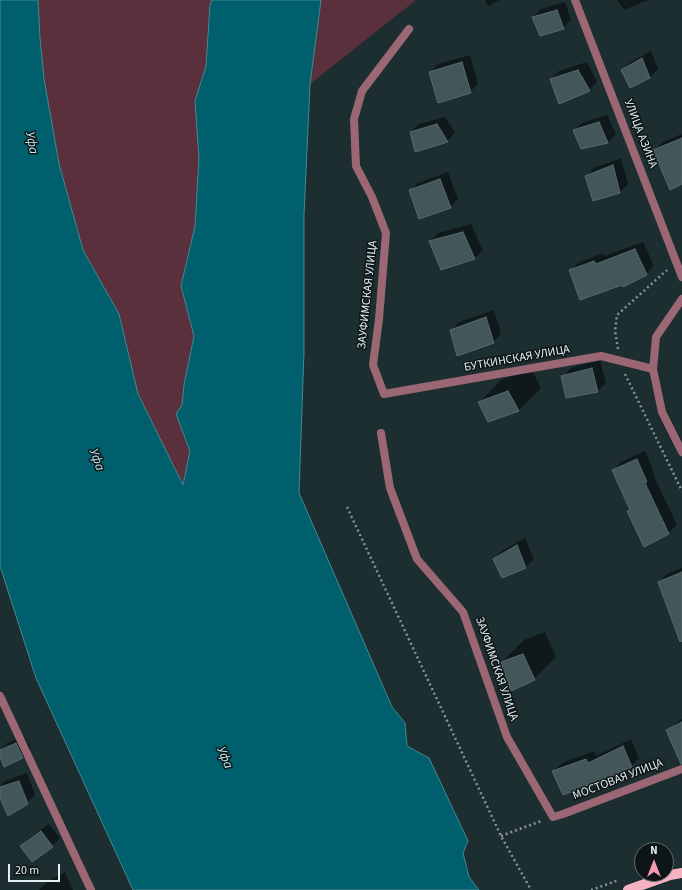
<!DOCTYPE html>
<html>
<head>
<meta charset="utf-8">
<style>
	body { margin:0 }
	#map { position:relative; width:682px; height:890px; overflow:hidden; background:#1d2e31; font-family:"Source Sans 3",sans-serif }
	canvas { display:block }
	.north { position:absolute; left:634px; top:842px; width:40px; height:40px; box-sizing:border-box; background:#0d1516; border:1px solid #636c6d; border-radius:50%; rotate:0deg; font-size:11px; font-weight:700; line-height:16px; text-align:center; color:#e3eef0 }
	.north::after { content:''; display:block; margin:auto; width:14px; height:18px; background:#f19ab2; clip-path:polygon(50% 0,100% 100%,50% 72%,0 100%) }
	.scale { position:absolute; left:8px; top:864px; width:52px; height:18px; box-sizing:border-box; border:2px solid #e3eef0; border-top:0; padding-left:5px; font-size:12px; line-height:14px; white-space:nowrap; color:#e3eef0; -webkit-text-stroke:3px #0d1516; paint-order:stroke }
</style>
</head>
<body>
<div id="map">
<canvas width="682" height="890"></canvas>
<div class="north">N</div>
<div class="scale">20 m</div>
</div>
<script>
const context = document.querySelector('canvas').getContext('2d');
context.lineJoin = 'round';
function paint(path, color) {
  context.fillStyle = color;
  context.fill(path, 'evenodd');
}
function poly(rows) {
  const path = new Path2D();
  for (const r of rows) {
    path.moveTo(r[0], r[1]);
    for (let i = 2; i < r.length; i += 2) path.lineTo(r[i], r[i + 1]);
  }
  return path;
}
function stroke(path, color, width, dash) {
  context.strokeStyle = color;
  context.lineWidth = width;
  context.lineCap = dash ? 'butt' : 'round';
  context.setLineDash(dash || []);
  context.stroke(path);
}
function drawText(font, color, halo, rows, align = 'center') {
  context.font = font + ' "Source Sans 3",sans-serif';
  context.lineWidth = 3;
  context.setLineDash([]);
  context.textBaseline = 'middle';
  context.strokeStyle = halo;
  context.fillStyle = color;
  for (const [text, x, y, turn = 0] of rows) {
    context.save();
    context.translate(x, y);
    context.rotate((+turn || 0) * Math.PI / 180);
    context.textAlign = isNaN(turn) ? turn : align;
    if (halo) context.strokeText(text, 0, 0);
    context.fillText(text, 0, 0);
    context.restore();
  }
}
paint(poly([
	[38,0,212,0,210,5,206,66,195,101,199,158,195,226,181,286,194,336,184,385,182,405,176,414,190,451,184,486,138,394,119,314,83,250,59,165,44,79,40,38],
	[321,0,416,0,310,84]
]), '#5b303d');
const water = poly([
	[0,0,38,0,40,38,44,79,59,164,83,250,119,314,138,394,183,485,190,451,176,414,182,405,184,385,194,336,181,286,195,226,199,158,195,101,206,66,210,5,212,0,321,0,310,84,304,215,304,351,299,493,392,707,405,723,407,746,429,758,468,841,463,853,469,877,479,890,133,890,36,678,0,566,0,0]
]);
paint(water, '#005f6c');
stroke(water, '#448a94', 1);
paint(poly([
	[485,0,500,0,488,6],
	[617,0,648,0,624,10],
	[565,2,571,20,563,28,533,17,541,9],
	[651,51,658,69,650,77,630,87,622,70,630,62],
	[470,55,478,84,470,92,430,72,438,64],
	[587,62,597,82,589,90,551,79,559,71],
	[607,115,616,134,608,142,581,148,574,131,582,123],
	[445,117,455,133,447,141,411,132,419,124],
	[682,134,682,183,655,150,663,142],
	[621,158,628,184,620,192,586,177,594,168],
	[448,172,458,199,450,207,410,191,418,183],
	[471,224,483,250,475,258,441,269,430,241,438,233],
	[643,242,654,266,646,274,623,284,570,271,578,263,603,253,604,256],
	[494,310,501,334,493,342,451,330,459,322],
	[600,360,606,383,598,391,567,397,563,377,571,368],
	[531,369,541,388,519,410,489,421,479,403,501,380],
	[645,451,654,473,653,474,677,525,668,533,629,511,631,509,613,470,621,462],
	[525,538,534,559,526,567,502,577,494,559,502,551],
	[682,568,682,642,659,582,667,574],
	[545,632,556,657,534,679,502,662,524,640],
	[682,719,682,745,668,731,676,723],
	[24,736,31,749,23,758,0,754,0,750,7,743],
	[631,739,639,758,631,766,553,771,562,763,594,751,596,756],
	[27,773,35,795,27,803,0,796,0,786,5,781],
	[49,824,60,838,52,846,21,846,29,838],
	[65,872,73,890,39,890,47,882]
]), '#0007');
const building = poly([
	[557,10,564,29,540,36,532,17,557,10],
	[642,58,650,78,630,88,621,70,642,58],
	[462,62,471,93,438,103,429,72,462,62],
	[578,70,590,91,559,104,550,79,578,70],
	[599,122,608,143,581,149,573,130,599,122],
	[437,124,448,142,415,152,410,132,437,124],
	[682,138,682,184,670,190,653,150,682,138],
	[613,165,620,193,593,201,585,176,613,165],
	[440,179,451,208,419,219,409,190,440,179],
	[463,232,475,259,441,270,429,241,463,232],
	[635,249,647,275,623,287,622,285,580,300,569,270,594,261,596,264,635,249],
	[486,317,494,343,457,356,450,330,486,317],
	[592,368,598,392,566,398,561,376,592,368],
	[508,391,519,411,488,422,478,402,508,391],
	[637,459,647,482,645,483,669,534,644,547,627,511,630,510,612,470,637,459],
	[517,545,526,568,502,578,493,559,517,545],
	[682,572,682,641,680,642,658,582,682,572],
	[523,654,535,680,511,691,501,662,523,654],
	[682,722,682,764,681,764,666,730,682,722],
	[16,743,23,758,4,767,0,757,0,750,16,743],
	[623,746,632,767,608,777,563,795,552,771,586,759,588,763,623,746],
	[19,781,28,804,8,816,0,798,0,787,19,781],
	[41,831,53,847,32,862,20,846,41,831]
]);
paint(building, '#435659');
stroke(building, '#576a6d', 1);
stroke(poly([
	[618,349,615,331,617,315,667,270],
	[625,374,682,491],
	[347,507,501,836,531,890],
	[501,836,541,821],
	[591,890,619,880]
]), '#869496', 2.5, [2, 3]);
stroke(poly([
	[575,0,682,277],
	[409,29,362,91,354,119,356,166,372,197,386,233,379,319,373,365,384,394,601,356,653,369],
	[381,433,390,488,417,559,463,612,507,737,553,817,563,814,682,769],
	[0,696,91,890]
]), '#9c6775', 8);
stroke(poly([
	[682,299,656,337,653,369,662,412,682,452]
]), '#9c6775', 8);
stroke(poly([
	[628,890,670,875,682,873]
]), '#f4b2c3', 10);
drawText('12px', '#e3eef0', '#0d1516', [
	["УЛИЦА АЗИНА",640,134,69],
	["ЗАУФИМСКАЯ УЛИЦА",368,295,-84],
	["БУТКИНСКАЯ УЛИЦА",517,359,-10],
	["ЗАУФИМСКАЯ УЛИЦА",496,669,71],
	["МОСТОВАЯ УЛИЦА",618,780,-21]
]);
drawText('italic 13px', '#bdedf6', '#0d1516', [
	["Уфа",31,143,79],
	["Уфа",96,460,70],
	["Уфа",224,758,67]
]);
</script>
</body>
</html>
